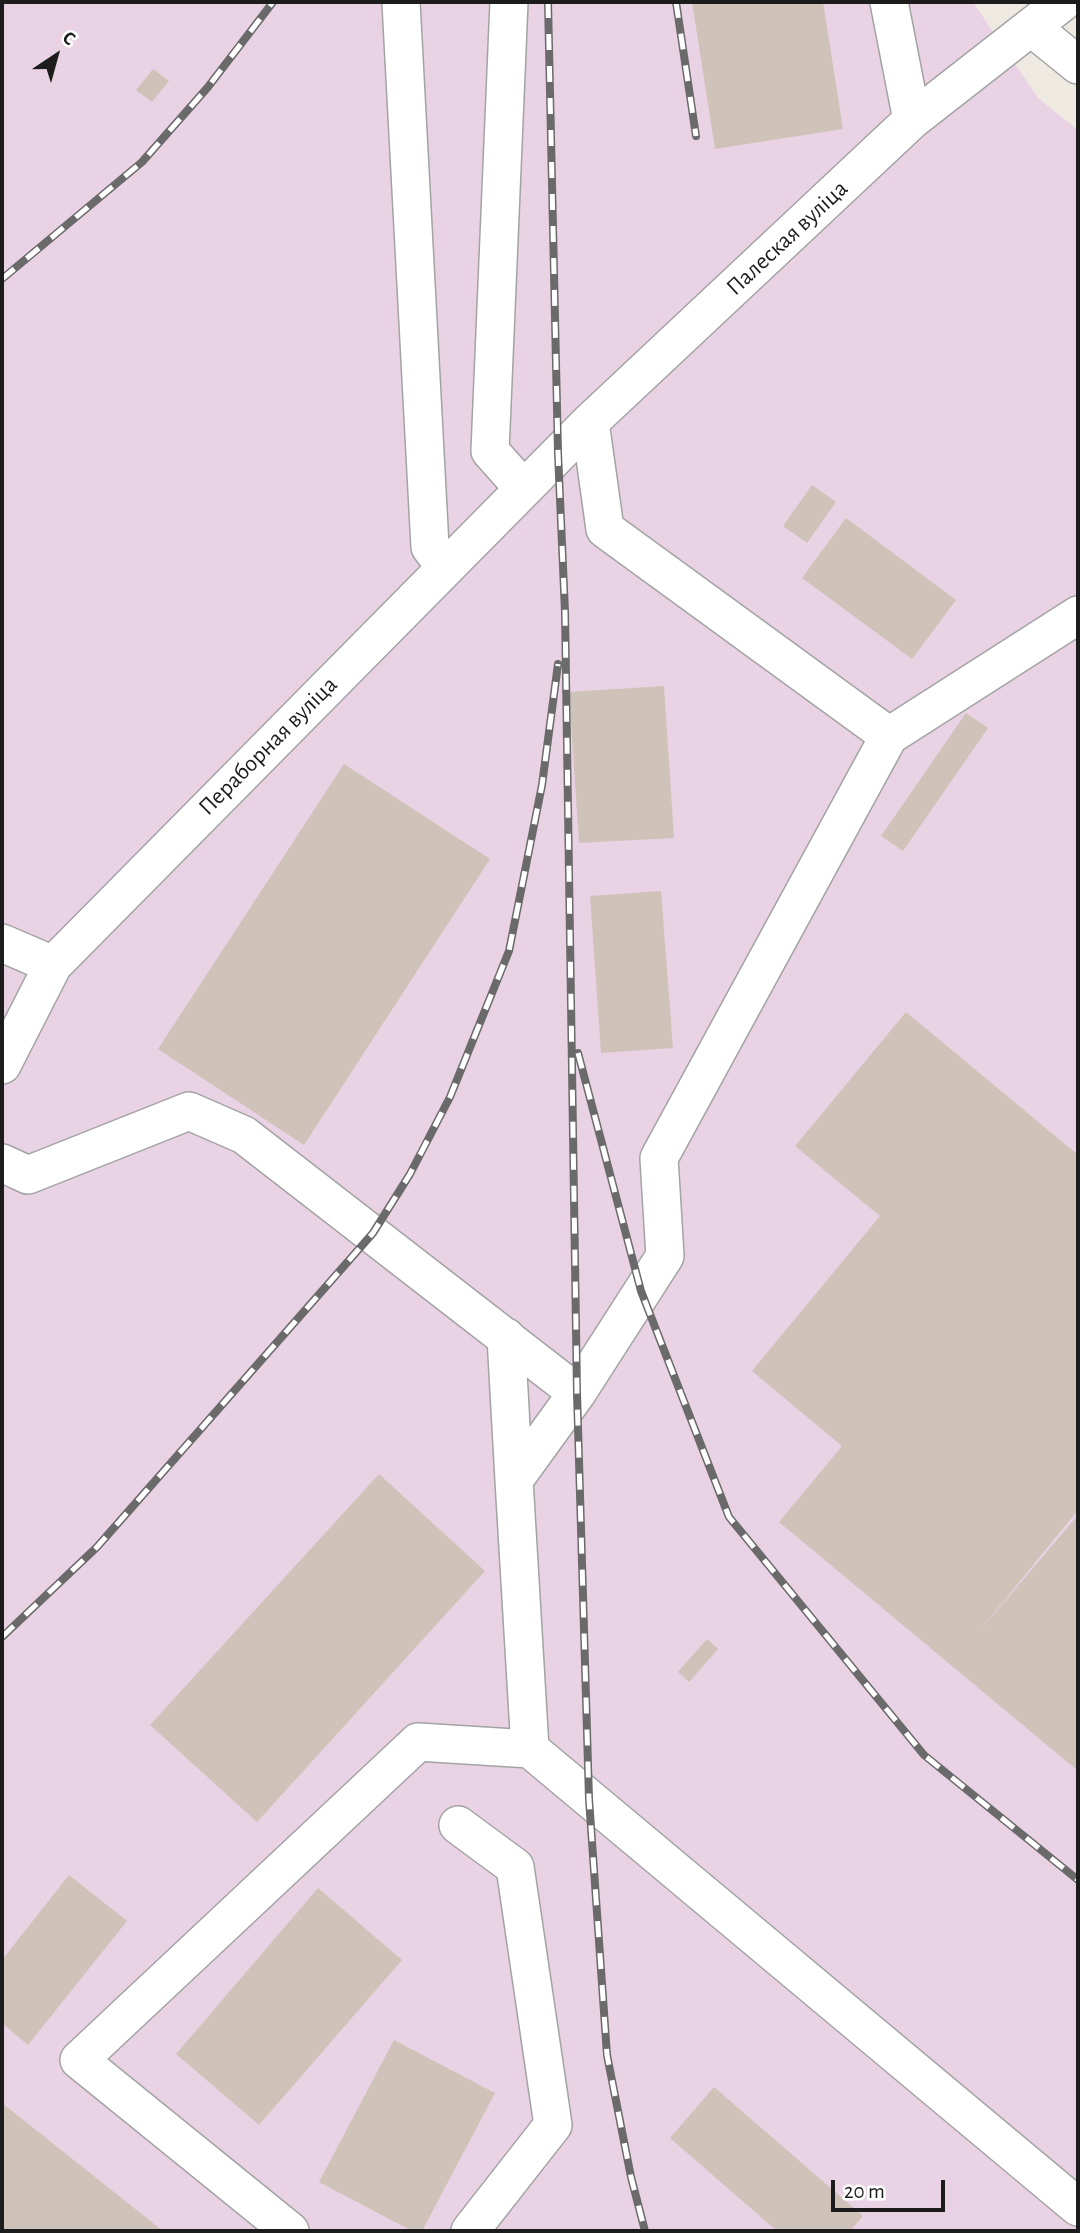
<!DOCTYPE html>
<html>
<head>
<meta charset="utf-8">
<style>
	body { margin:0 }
	#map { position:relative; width:1080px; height:2233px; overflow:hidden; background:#efeae1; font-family:"Alegreya Sans",sans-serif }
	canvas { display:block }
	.frame { position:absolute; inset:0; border:4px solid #1c1c1c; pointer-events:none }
	.north { position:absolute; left:21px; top:21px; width:70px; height:70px; -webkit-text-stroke:5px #fff; paint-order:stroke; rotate:36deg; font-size:19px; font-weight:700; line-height:28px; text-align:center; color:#1c1c1c }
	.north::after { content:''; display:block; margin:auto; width:24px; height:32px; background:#1c1c1c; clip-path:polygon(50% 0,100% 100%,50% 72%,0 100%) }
	.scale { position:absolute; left:831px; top:2180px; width:114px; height:32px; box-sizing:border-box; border:4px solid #1c1c1c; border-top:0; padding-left:9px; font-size:21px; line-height:24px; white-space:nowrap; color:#1c1c1c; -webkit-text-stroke:5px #fff; paint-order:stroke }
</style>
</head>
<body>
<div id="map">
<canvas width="1080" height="2233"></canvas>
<div class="frame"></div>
<div class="north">С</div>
<div class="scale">20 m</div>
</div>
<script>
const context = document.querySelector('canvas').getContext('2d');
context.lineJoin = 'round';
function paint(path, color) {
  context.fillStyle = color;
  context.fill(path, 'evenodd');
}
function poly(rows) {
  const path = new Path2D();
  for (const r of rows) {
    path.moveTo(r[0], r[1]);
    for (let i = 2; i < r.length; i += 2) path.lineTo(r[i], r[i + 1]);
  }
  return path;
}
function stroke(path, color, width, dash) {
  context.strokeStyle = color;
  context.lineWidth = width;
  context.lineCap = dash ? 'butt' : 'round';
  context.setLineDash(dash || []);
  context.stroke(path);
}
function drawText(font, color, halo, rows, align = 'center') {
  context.font = font + ' "Alegreya Sans",sans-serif';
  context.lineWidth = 5;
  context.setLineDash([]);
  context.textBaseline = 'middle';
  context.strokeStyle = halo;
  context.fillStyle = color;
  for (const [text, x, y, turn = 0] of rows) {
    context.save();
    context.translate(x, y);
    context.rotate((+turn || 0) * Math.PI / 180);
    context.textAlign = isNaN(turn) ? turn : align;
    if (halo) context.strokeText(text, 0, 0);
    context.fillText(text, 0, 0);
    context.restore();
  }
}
paint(poly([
	[2,2,973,2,1038,98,1078,130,1078,2231,2,2231]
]), '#e9d2e4');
paint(poly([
	[692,2,823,2,843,129,715,149],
	[153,69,169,81,152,102,136,90],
	[812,485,836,502,807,543,783,526],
	[846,518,956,600,912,659,802,578],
	[664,686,674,838,579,843,569,692],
	[966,713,988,728,903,851,881,836],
	[344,764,490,859,304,1145,158,1049],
	[661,891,673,1048,601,1053,590,896],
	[906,1012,1078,1155,1078,1510,977,1634,1078,1515,1078,1771,779,1522,842,1446,752,1371,880,1216,795,1146],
	[379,1474,485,1571,257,1822,150,1725],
	[707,1639,718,1649,689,1682,678,1672],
	[69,1875,127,1921,28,2045,2,2023,2,1960],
	[318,1888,402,1960,259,2125,176,2054],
	[394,2040,495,2093,422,2231,412,2231,319,2182],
	[714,2087,863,2216,850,2231,777,2231,670,2138],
	[2,2103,163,2231,2,2231]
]), '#cfc3b9');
const minor = poly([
	[401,2,430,547,445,567],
	[509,2,490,451,523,488],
	[889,2,912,120],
	[1031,27,1078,65],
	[590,422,605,529,889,736,1078,615],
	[889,736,659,1158,665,1256,577,1393,514,1480,530,1749,1078,2207],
	[2,943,53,965,590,422,912,120,1063,2],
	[2,1065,53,965],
	[2,1163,28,1175,189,1111,244,1135,577,1393],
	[506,1337,514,1480],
	[458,1825,515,1867,553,2125,470,2231],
	[290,2231,79,2060,418,1742,530,1749]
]);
stroke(minor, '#a3a3a3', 40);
stroke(minor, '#fff', 37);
const rail = poly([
	[548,2,558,453,565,612,577,1393,589,1799,607,2055,631,2177,645,2231],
	[676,2,696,136],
	[2,279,142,162,208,87,273,2],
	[578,1053,641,1291,729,1517,924,1755,1078,1880],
	[2,1637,97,1547,373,1233,410,1174,450,1097,509,951,542,785,558,664]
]);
stroke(rail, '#6a6a6a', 8);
stroke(rail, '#fff', 5, [16]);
drawText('24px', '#1c1c1c', '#fff', [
	["Палеская вуліца",787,238,-43],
	["Пераборная вуліца",268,746,-45]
]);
</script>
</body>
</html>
